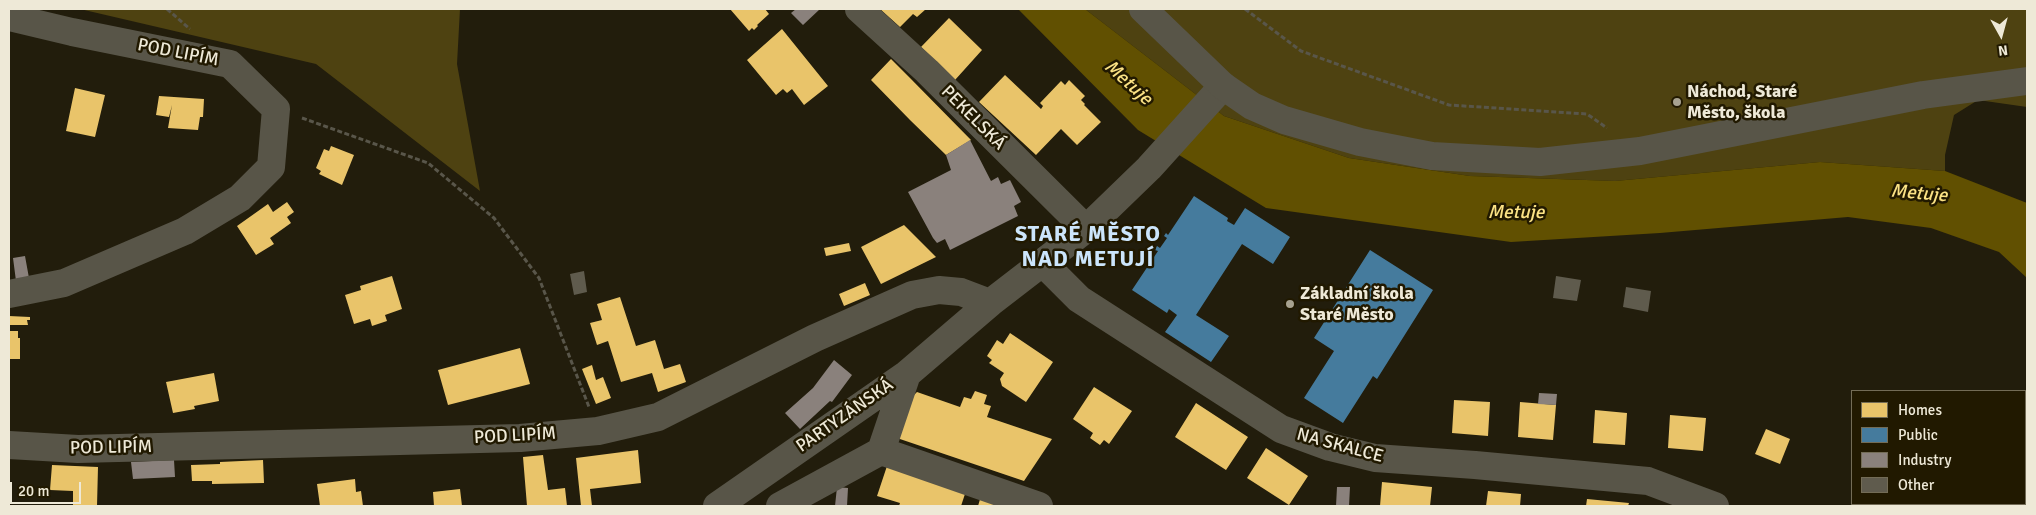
<!DOCTYPE html>
<html>
<head>
<meta charset="utf-8">
<style>
	body { margin:0 }
	#map { position:relative; width:2036px; height:515px; overflow:hidden; background:#221d0c; font-family:Signika,sans-serif }
	canvas { display:block }
	.frame { position:absolute; inset:0; border:10px solid #eee9d7; pointer-events:none }
	.legend { position:absolute; left:1851px; top:390px; width:175px; height:115px; box-sizing:border-box; background:#211900; border:1px solid #736c56; margin:0; padding:6px 9px; list-style:none; font-size:15px; color:#eee9d7 }
	.legend li { display:flex; align-items:center; gap:10px; height:25px }
	.legend b { width:25px; border:1px solid #736c56 }
	.north { position:absolute; left:1976px; top:10px; width:50px; height:50px; -webkit-text-stroke:4px #211900; paint-order:stroke; rotate:173deg; font-size:14px; font-weight:700; line-height:20px; text-align:center; color:#eee9d7 }
	.north::after { content:''; display:block; margin:auto; width:18px; height:22px; background:#eee9d7; clip-path:polygon(50% 0,100% 100%,50% 72%,0 100%) }
	.scale { position:absolute; left:10px; top:482px; width:71px; height:22px; box-sizing:border-box; border:2px solid #eee9d7; border-top:0; padding-left:6px; font-size:15px; line-height:18px; white-space:nowrap; color:#eee9d7; -webkit-text-stroke:4px #211900; paint-order:stroke }
</style>
</head>
<body>
<div id="map">
<canvas width="2036" height="515"></canvas>
<div class="frame"></div>
<ul class="legend">
<li><b style="height:14px;background:#e9c46a"></b>Homes</li>
<li><b style="height:14px;background:#457b9d"></b>Public</li>
<li><b style="height:14px;background:#8a817c"></b>Industry</li>
<li><b style="height:14px;background:#5f5b4d"></b>Other</li>
</ul>
<div class="north">N</div>
<div class="scale">20 m</div>
</div>
<script>
const context = document.querySelector('canvas').getContext('2d');
context.lineJoin = 'round';
function paint(path, color) {
  context.fillStyle = color;
  context.fill(path, 'evenodd');
}
function poly(rows) {
  const path = new Path2D();
  for (const r of rows) {
    path.moveTo(r[0], r[1]);
    for (let i = 2; i < r.length; i += 2) path.lineTo(r[i], r[i + 1]);
  }
  return path;
}
function stroke(path, color, width, dash) {
  context.strokeStyle = color;
  context.lineWidth = width;
  context.lineCap = dash ? 'butt' : 'round';
  context.setLineDash(dash || []);
  context.stroke(path);
}
function drawText(font, color, halo, rows, align = 'center') {
  context.font = font + ' Signika,sans-serif';
  context.lineWidth = 5;
  context.setLineDash([]);
  context.textBaseline = 'middle';
  context.strokeStyle = halo;
  context.fillStyle = color;
  for (const [text, x, y, turn = 0] of rows) {
    context.save();
    context.translate(x, y);
    context.rotate((+turn || 0) * Math.PI / 180);
    context.textAlign = isNaN(turn) ? turn : align;
    if (halo) context.strokeText(text, 0, 0);
    context.fillText(text, 0, 0);
    context.restore();
  }
}
paint(poly([
	[80,9,460,9,457,64,480,191,316,64],
	[1085,9,2027,9,2027,107,1978,100,1954,115,1945,155,1945,171,1820,162,1615,181,1470,176,1349,158,1224,116]
]), '#4e4211');
paint(poly([
	[1018,9,1085,9,1224,116,1349,158,1470,176,1615,181,1820,162,1945,171,2027,203,2027,278,1999,252,1931,228,1848,217,1660,233,1511,242,1266,208,1138,130]
]), '#615001');
paint(poly([
	[730,9,765,9,769,14,757,25,758,26,754,30,752,28,749,31],
	[880,9,926,9,917,17,913,14,900,27],
	[949,18,982,50,955,80,921,47],
	[782,29,828,86,804,105,792,89,787,93,783,89,776,95,747,60],
	[891,59,911,79,971,140,946,155,910,120,871,80],
	[1005,75,1041,109,1043,106,1040,103,1061,81,1065,85,1069,80,1085,96,1081,100,1085,104,1084,105,1101,122,1077,145,1061,129,1036,155,979,102],
	[75,88,105,95,95,137,66,131],
	[159,96,204,99,203,117,200,117,198,130,168,128,172,105,169,117,156,115],
	[331,146,354,155,342,185,319,174,321,171,316,168,324,149,329,151],
	[287,202,294,212,287,217,291,223,270,238,274,244,256,255,237,226,268,204,273,212],
	[904,225,936,257,881,284,861,247],
	[849,243,851,251,826,256,824,248],
	[392,276,402,309,385,315,387,321,372,326,370,319,354,324,345,295,361,290,360,286],
	[865,283,870,295,844,306,839,294],
	[620,297,636,346,655,340,664,369,680,364,686,382,658,392,652,373,621,382,608,341,597,345,590,323,602,320,597,304],
	[9,316,30,317,30,320,27,320,28,325,9,325],
	[9,331,18,331,18,338,20,338,20,359,9,359],
	[1010,333,1053,362,1026,402,1002,386,1000,379,1004,373,989,363,992,360,987,356,997,340,1003,344],
	[520,348,530,384,448,405,438,370],
	[592,365,596,380,603,377,611,398,596,404,582,369],
	[214,373,219,401,194,406,195,409,173,413,166,382],
	[1094,387,1132,411,1109,444,1104,440,1100,445,1090,438,1093,433,1073,419],
	[975,391,987,395,984,404,991,406,987,417,1052,439,1024,481,894,437,901,408,917,392,960,407,964,397,971,399],
	[1454,400,1490,402,1488,436,1452,433],
	[1520,402,1556,405,1553,440,1518,437],
	[1196,403,1248,437,1226,470,1175,437],
	[1595,410,1627,413,1625,445,1593,443],
	[1670,415,1706,418,1703,451,1668,448],
	[1766,429,1790,439,1780,464,1755,454],
	[1266,448,1308,476,1289,505,1247,478],
	[638,450,641,483,590,489,592,506,581,506,576,458],
	[543,455,548,490,565,488,567,506,527,506,523,457],
	[263,460,264,483,212,484,212,481,192,481,191,465,220,464,220,462],
	[52,465,98,467,97,506,73,506,73,491,50,490],
	[887,466,966,491,961,506,899,506,900,503,877,496],
	[355,479,356,492,361,491,363,506,320,506,317,484],
	[1382,482,1432,487,1430,506,1380,506],
	[460,489,462,506,434,506,433,492],
	[1488,491,1521,494,1520,506,1486,506],
	[981,496,1009,506,978,506],
	[1587,499,1629,503,1628,506,1586,506]
]), '#e9c46a');
paint(poly([
	[1194,196,1228,218,1227,221,1234,225,1245,208,1290,237,1273,264,1242,244,1196,315,1229,336,1211,362,1165,332,1177,315,1169,309,1167,313,1132,290,1158,251,1155,250,1157,246,1160,248,1167,238,1164,236,1166,233,1168,235],
	[1370,250,1433,290,1377,379,1373,376,1343,423,1304,398,1334,351,1314,338]
]), '#457b9d');
paint(poly([
	[796,9,820,9,803,25,791,13],
	[970,140,991,181,998,177,1001,184,1010,180,1021,202,1014,206,1018,216,950,250,945,239,937,243,933,238,908,192,951,170,946,155],
	[25,256,29,278,16,281,13,258],
	[834,360,852,375,832,402,830,401,800,429,785,413,813,388],
	[1539,393,1557,394,1556,405,1538,404],
	[174,460,175,477,133,479,131,462],
	[837,487,848,488,847,506,835,506],
	[1337,487,1350,487,1349,506,1336,506]
]), '#8a817c');
paint(poly([
	[584,271,587,292,574,295,570,274],
	[1556,276,1581,280,1577,301,1553,298],
	[1626,287,1651,291,1648,312,1623,307]
]), '#5f5b4d');
stroke(poly([
	[167,9,190,29],
	[1245,9,1301,51,1449,105,1587,114,1607,128],
	[302,118,428,163,494,218,539,278,589,407]
]), '#59564a', 3, [5, 2.5]);
stroke(poly([
	[859,9,927,71,1086,229],
	[9,17,72,32,230,64,276,109,271,167,240,198,185,231,64,283,9,294],
	[1043,263,1079,299,1281,429,1330,447,1375,458,1475,465,1648,481,1715,506],
	[907,374,881,451,1039,506],
	[9,445,78,449,520,438,598,431,658,417,815,338,912,295,939,290,961,292,990,303],
	[717,506,907,374,990,303,1086,229,1149,168,1223,86],
	[780,506,881,451]
]), '#585548', 28);
stroke(poly([
	[1143,9,1223,86,1252,106,1284,120,1360,142,1432,156,1540,162,1640,151,1923,95,2027,81]
]), '#585548', 28);
for (const [x, y, r, color] of [
	[1677,102,5,"#a7a290"],
	[1290,304,5,"#a7a290"]
]) {
  const dot = new Path2D();
  dot.arc(x, y, r, 0, 2 * Math.PI);
  context.fillStyle = color;
  context.fill(dot);
  stroke(dot, '#211900', 2);
}
drawText('18px', '#eee9d7', '#211900', [
	["POD LIPÍM",178,53,11],
	["PEKELSKÁ",973,118,45],
	["PARTYZÁNSKÁ",845,416,-35],
	["POD LIPÍM",515,436,-3],
	["NA SKALCE",1340,446,15],
	["POD LIPÍM",111,448,-1]
]);
drawText('bold 18px', '#eee9d7', '#211900', [
	["Náchod, Staré",1687,92],
	["Město, škola",1687,113],
	["Základní škola",1300,294],
	["Staré Město",1300,315]
], 'left');
drawText('italic 19px', '#fbe284', '#211900', [
	["Metuje",1128,83,42],
	["Metuje",1919,194,5],
	["Metuje",1516,213]
]);
context.letterSpacing = '1px';
drawText('bold 22px', '#cce5fb', '#211900', [
	["STARÉ MĚSTO",1088,235],
	["NAD METUJÍ",1088,260]
]);
context.letterSpacing = '0px';
</script>
</body>
</html>
